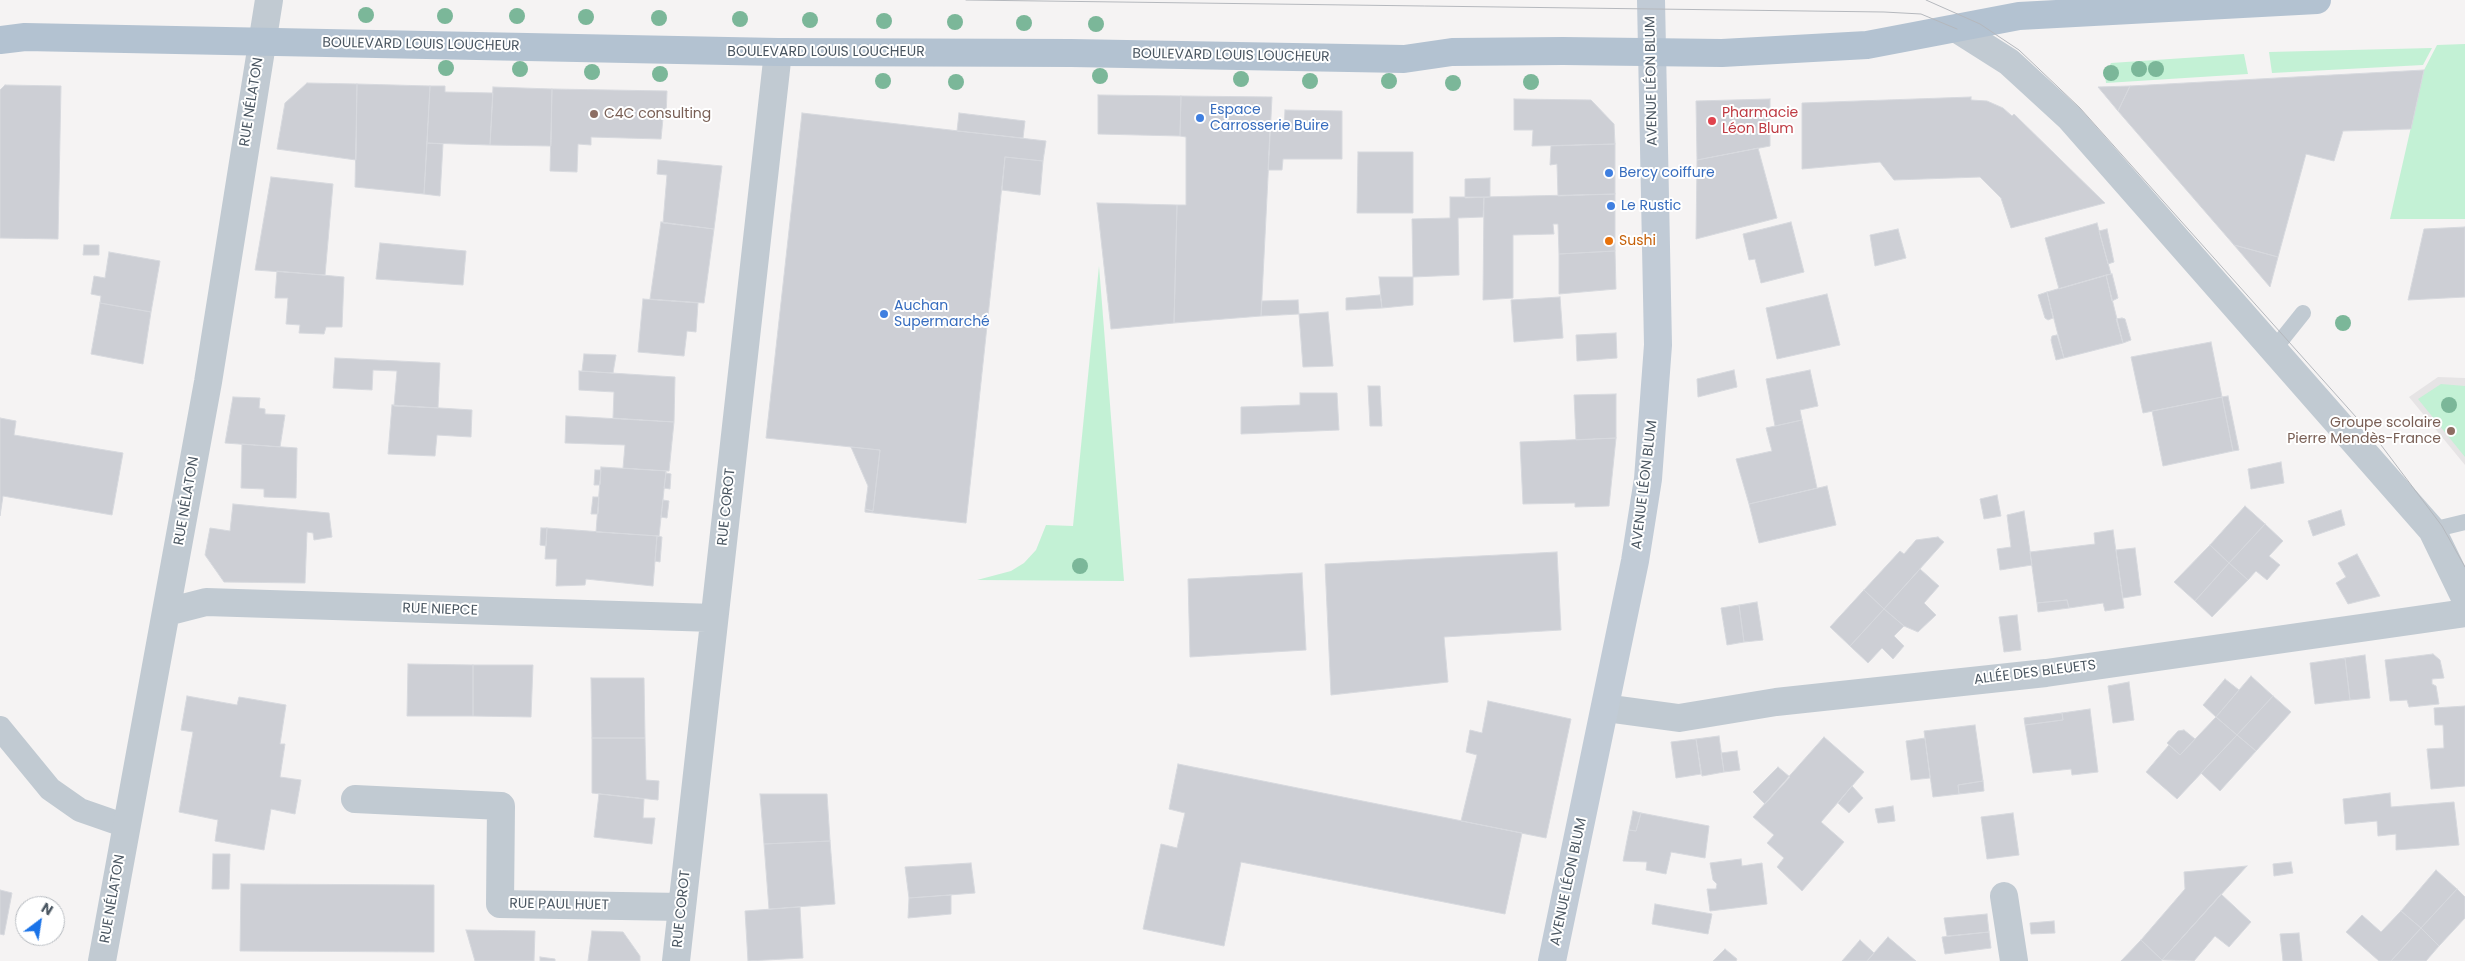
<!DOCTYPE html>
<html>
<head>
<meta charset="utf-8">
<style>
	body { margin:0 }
	#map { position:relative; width:2465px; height:961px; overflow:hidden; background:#f5f3f3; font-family:Poppins,sans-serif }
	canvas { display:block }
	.north { position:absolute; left:15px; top:896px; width:50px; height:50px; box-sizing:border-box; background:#fff; border:1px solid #b7bbc0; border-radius:50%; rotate:31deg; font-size:14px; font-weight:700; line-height:20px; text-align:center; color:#4a5661 }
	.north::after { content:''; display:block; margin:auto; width:18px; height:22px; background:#1a73e8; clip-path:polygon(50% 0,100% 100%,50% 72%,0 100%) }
</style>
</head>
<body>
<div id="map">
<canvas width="2465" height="961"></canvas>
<div class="north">N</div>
</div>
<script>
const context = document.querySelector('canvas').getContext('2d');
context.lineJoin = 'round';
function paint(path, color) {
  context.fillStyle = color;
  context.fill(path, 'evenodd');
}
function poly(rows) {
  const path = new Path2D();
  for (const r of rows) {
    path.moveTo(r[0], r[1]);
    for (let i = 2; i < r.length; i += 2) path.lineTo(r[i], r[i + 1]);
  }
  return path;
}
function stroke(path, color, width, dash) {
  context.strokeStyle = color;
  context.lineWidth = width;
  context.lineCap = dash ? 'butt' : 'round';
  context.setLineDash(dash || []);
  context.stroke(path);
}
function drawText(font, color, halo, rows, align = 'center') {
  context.font = font + ' Poppins,sans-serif';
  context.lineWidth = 4;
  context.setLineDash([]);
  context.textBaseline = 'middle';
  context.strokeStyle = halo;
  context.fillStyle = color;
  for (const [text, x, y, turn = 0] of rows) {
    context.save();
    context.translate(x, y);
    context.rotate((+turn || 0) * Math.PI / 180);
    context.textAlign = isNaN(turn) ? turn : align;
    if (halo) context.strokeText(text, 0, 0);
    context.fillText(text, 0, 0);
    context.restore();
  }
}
paint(poly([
	[2438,377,2465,378,2465,465,2409,397]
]), '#e6e4e5');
paint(poly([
	[2465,44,2465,219,2390,219,2424,70,2437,45],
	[2432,48,2423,65,2272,73,2269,52],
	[2244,54,2248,74,2106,83,2105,75,2111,63],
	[1099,266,1124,581,977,580,1011,571,1024,563,1036,550,1046,525,1073,526],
	[2441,384,2465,386,2465,457,2418,399]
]), '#c3f1d5');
const building = poly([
	[2424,70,2411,129,2343,131,2334,161,2306,154,2278,257,2234,245,2118,111,2130,86,2424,70],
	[307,83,357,84,356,160,277,149,285,103,307,83],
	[357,84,430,86,424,194,355,187,357,84],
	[5,85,61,86,58,239,0,238,0,90,5,85],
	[430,86,445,86,445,92,493,93,490,145,427,143,430,86],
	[2130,86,2118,111,2098,87,2130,86],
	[493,87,552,89,551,146,490,145,493,87],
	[552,89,667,91,666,118,663,118,661,139,591,137,591,145,578,144,577,172,550,171,552,89],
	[1098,95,1181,96,1180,136,1098,134,1098,95],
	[1181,96,1272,97,1261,316,1174,323,1177,205,1186,205,1186,137,1180,136,1181,96],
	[1971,97,1971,100,1987,101,2003,108,2012,116,2014,114,2105,203,2011,228,2001,198,1980,177,1894,180,1880,162,1802,169,1802,103,1971,97],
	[1514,99,1591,100,1614,124,1615,144,1532,146,1533,130,1514,130,1514,99],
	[1770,99,1770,146,1697,160,1696,101,1770,99],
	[1285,110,1342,111,1342,159,1283,159,1282,170,1268,170,1270,128,1284,127,1285,110],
	[802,113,1046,141,1043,161,1005,157,966,523,865,512,865,509,873,511,880,450,766,438,802,113],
	[959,113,1025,121,1023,138,957,131,959,113],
	[427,143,443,144,440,196,424,194,427,143],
	[1615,144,1615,194,1558,196,1557,164,1550,165,1551,146,1615,144],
	[1758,148,1777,218,1696,239,1697,160,1758,148],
	[1358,152,1413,152,1413,213,1357,213,1358,152],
	[1005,157,1043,161,1040,195,1002,190,1005,157],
	[658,160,722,166,714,229,663,223,667,175,657,174,658,160],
	[271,177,333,184,325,275,255,270,271,177],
	[1490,178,1490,197,1465,198,1465,179,1490,178],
	[1615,194,1615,251,1559,254,1558,224,1553,224,1554,234,1513,235,1513,298,1483,300,1484,197,1615,194],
	[1450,197,1484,197,1483,217,1458,218,1459,275,1413,277,1412,219,1450,218,1450,197],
	[1097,203,1177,205,1174,323,1111,329,1097,203],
	[661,222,714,229,704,303,650,299,661,222],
	[1791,222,1804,272,1761,283,1755,259,1749,260,1743,234,1791,222],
	[2097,223,2111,274,2059,289,2045,238,2097,223],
	[2465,227,2465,297,2408,300,2424,229,2465,227],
	[1898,229,1906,258,1875,266,1870,235,1898,229],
	[2107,229,2114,262,2108,264,2099,231,2107,229],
	[380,243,466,251,463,285,376,279,380,243],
	[84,245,99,245,99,255,83,255,84,245],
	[2234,245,2278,257,2270,287,2234,245],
	[1615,251,1616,289,1559,294,1559,254,1615,251],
	[109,252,160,261,151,312,100,303,101,296,91,294,94,276,105,278,109,252],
	[277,271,344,277,342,327,326,327,324,334,299,333,300,325,286,324,288,298,275,298,277,271],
	[2112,274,2118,298,2112,301,2106,275,2112,274],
	[2106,275,2123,343,2064,358,2047,292,2106,275],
	[1379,277,1413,277,1413,305,1382,308,1379,277],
	[2047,292,2053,318,2048,320,2045,318,2038,295,2047,292],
	[1827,294,1840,345,1777,359,1766,308,1827,294],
	[1380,295,1382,308,1346,310,1346,298,1380,295],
	[1560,297,1563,338,1514,342,1511,300,1560,297],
	[643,299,698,303,696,332,687,331,684,356,638,352,643,299],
	[1298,300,1299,314,1261,316,1262,301,1298,300],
	[100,303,151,312,143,364,91,354,100,303],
	[1328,312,1333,366,1303,367,1299,314,1328,312],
	[2122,318,2125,319,2131,340,2123,343,2116,319,2122,318],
	[1616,333,1617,358,1577,361,1576,335,1616,333],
	[2057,335,2064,358,2056,360,2051,340,2052,336,2057,335],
	[2211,342,2222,397,2143,413,2131,357,2211,342],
	[584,354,616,355,613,373,582,371,584,354],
	[335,358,440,363,438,408,394,406,397,371,373,370,372,390,333,388,335,358],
	[1734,370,1737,387,1698,397,1697,379,1734,370],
	[1810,370,1818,406,1800,410,1802,420,1775,426,1766,379,1810,370],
	[579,371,675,377,674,422,613,418,614,392,579,390,579,371],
	[1368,386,1380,386,1382,426,1370,426,1368,386],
	[1300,393,1337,393,1339,430,1241,434,1241,407,1300,405,1300,393],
	[1616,394,1616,438,1576,440,1574,395,1616,394],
	[2228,396,2239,450,2233,451,2222,397,2228,396],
	[233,397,260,398,259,408,265,409,265,414,285,415,280,447,225,443,233,397],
	[2222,397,2233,451,2163,466,2152,411,2222,397],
	[392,405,472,410,471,437,437,435,435,456,388,454,392,405],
	[566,416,674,422,669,471,623,468,625,445,565,443,566,416],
	[0,418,16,421,14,435,123,453,112,515,3,496,0,516,0,418],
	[1802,420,1817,488,1749,504,1736,459,1772,451,1766,428,1802,420],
	[1616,438,1609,506,1575,507,1575,503,1523,504,1520,442,1616,438],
	[242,444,297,448,296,498,264,497,264,489,241,488,242,444],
	[851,447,880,450,873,511,865,509,868,486,851,447],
	[2281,462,2284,483,2251,489,2248,469,2281,462],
	[601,467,666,471,659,536,596,532,601,467],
	[595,470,601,470,600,485,594,485,595,470],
	[666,473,671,474,670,489,664,488,666,473],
	[1827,486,1836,525,1759,543,1749,504,1827,486],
	[1997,495,2001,516,1984,519,1980,499,1997,495],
	[593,497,599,497,598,514,591,514,593,497],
	[663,500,669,501,667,518,661,517,663,500],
	[233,504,329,513,332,537,314,540,313,533,307,532,305,583,224,582,205,555,210,528,230,531,233,504],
	[2245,506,2265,524,2229,563,2210,545,2245,506],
	[2341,510,2345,525,2313,536,2308,521,2341,510],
	[2024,511,2032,565,2000,570,1997,549,2011,547,2007,515,2024,511],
	[2265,524,2283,541,2269,556,2280,565,2267,580,2256,571,2248,580,2229,563,2265,524],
	[541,528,547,528,546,546,540,545,541,528],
	[547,528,657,536,653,586,586,579,585,585,556,586,557,559,545,559,547,528],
	[2113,530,2124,608,2105,611,2103,603,2069,608,2067,600,2037,603,2030,552,2095,544,2094,533,2113,530],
	[657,536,662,537,660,562,655,561,657,536],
	[1938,537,1944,542,1884,609,1864,590,1900,551,1904,554,1916,540,1938,537],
	[2210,545,2229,563,2195,601,2174,582,2210,545],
	[2135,548,2141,595,2123,598,2116,550,2135,548],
	[1557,552,1561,630,1444,637,1448,682,1331,695,1325,564,1557,552],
	[2357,554,2380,596,2348,604,2336,583,2346,577,2338,563,2357,554],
	[2229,563,2248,580,2212,617,2195,601,2229,563],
	[1920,569,1939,586,1924,603,1936,615,1918,632,1904,626,1884,609,1920,569],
	[1302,573,1306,650,1190,657,1188,579,1302,573],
	[1864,590,1884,609,1850,646,1830,627,1864,590],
	[2067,600,2069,608,2038,612,2037,603,2067,600],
	[1757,602,1763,640,1744,642,1739,605,1757,602],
	[1739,605,1744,642,1727,645,1721,608,1739,605],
	[1884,609,1904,626,1894,636,1904,646,1893,659,1882,648,1868,663,1850,646,1884,609],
	[2017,615,2021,650,2004,652,1999,617,2017,615],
	[2433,654,2440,660,2444,678,2432,679,2432,684,2436,686,2439,704,2409,707,2407,700,2390,701,2385,660,2433,654],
	[2365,655,2370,698,2350,700,2345,658,2365,655],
	[2345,658,2350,700,2315,704,2310,663,2345,658],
	[408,664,473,665,473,716,407,716,408,664],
	[473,665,533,665,531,717,473,716,473,665],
	[2251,676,2273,696,2237,735,2216,717,2251,676],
	[591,678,644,678,645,738,592,738,591,678],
	[2225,679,2239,690,2216,717,2203,705,2225,679],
	[2129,682,2134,720,2113,723,2108,686,2129,682],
	[187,696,237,705,239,697,286,705,280,744,285,744,280,777,301,780,295,814,271,809,264,850,215,841,218,820,179,812,193,732,181,730,187,696],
	[2273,696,2291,712,2256,751,2237,735,2273,696],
	[1488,701,1571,719,1546,838,1461,821,1477,755,1466,752,1470,730,1482,733,1488,701],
	[2465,706,2465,786,2431,789,2427,749,2444,748,2443,725,2435,725,2434,708,2465,706],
	[2090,709,2098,772,2072,775,2071,769,2033,773,2025,725,2063,720,2062,713,2090,709],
	[2062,713,2063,720,2025,725,2024,718,2062,713],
	[2216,717,2237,735,2177,799,2146,772,2169,745,2180,755,2216,717],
	[1975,725,1983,781,1958,785,1959,794,1933,797,1924,731,1975,725],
	[2184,730,2195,739,2180,755,2167,743,2178,731,2184,730],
	[2237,735,2256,751,2220,791,2201,773,2237,735],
	[1719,736,1724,772,1702,776,1696,739,1719,736],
	[1824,737,1864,772,1821,822,1844,842,1802,891,1777,867,1784,858,1767,843,1774,835,1753,817,1824,737],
	[592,738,645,738,646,780,659,781,658,800,592,793,592,738],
	[1925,738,1930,778,1911,780,1906,741,1925,738],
	[1696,739,1701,774,1676,778,1671,742,1696,739],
	[1737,751,1740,770,1724,772,1721,753,1737,751],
	[1178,764,1522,833,1505,914,1241,862,1224,946,1143,929,1161,844,1177,848,1185,813,1169,809,1178,764],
	[1778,767,1790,777,1765,804,1753,792,1778,767],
	[1983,781,1984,791,1959,794,1958,785,1983,781],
	[1852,786,1863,798,1849,813,1838,803,1852,786],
	[2390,793,2391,807,2454,802,2459,845,2396,850,2396,834,2378,836,2377,821,2345,824,2343,799,2390,793],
	[599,794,644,799,643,818,655,818,652,844,594,837,599,794],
	[760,794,827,794,830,841,764,844,760,794],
	[1893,806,1895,821,1878,823,1875,809,1893,806],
	[1633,811,1641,813,1636,831,1629,830,1633,811],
	[1641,813,1709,826,1705,858,1671,852,1666,874,1646,870,1647,862,1623,861,1629,830,1636,831,1641,813],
	[2013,813,2019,855,1987,859,1981,817,2013,813],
	[830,841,835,904,769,909,764,844,830,841],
	[213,854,230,854,229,889,212,889,213,854],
	[1741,859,1742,866,1762,863,1767,904,1710,911,1707,889,1716,889,1717,884,1713,880,1710,863,1741,859],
	[2291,862,2293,873,2274,876,2273,864,2291,862],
	[971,863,975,893,909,898,905,867,971,863],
	[2247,866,2162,960,2141,940,2185,889,2184,872,2247,866],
	[2436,870,2457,889,2421,928,2401,911,2436,870],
	[241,884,434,885,434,952,240,951,241,884],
	[2457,889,2465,897,2465,918,2439,946,2421,928,2457,889],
	[0,890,12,893,4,935,0,934,0,890],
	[2221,894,2251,922,2229,947,2215,936,2194,961,2162,960,2221,894],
	[951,895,951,914,908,918,909,898,951,895],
	[1655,904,1712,914,1708,934,1652,924,1655,904],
	[800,907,803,958,748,961,745,911,800,907],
	[2401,911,2421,928,2391,961,2379,961,2346,932,2362,915,2381,932,2401,911],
	[1987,914,1989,932,1947,936,1944,918,1987,914],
	[2054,921,2055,933,2031,934,2030,923,2054,921],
	[2421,928,2439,946,2426,961,2391,961,2421,928],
	[466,930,535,931,534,961,475,961,466,930],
	[592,931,623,932,640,956,640,961,588,961,592,931],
	[1989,932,1991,948,1945,954,1942,937,1989,932],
	[2299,933,2302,961,2283,961,2280,934,2299,933],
	[1888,937,1916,961,1867,961,1888,937],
	[1860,940,1874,953,1867,961,1842,961,1860,940],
	[2141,940,2162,960,2161,961,2121,961,2141,940],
	[1725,949,1737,959,1736,961,1713,961,1725,949],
	[540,957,555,959,555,961,540,961,540,957]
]);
paint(building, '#cdcfd5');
stroke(building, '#d7d9de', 1);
stroke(poly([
	[2275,348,2303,313],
	[2432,530,2465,522]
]), '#c1cad2', 16);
stroke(poly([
	[0,728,50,789,80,810,126,826]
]), '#c1cad2', 24);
stroke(poly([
	[1957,29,2009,62,2070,118,2432,530,2465,598],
	[167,612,206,602,714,618],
	[1605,708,1679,718,1776,702,2046,673,2465,613],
	[355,799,501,806,500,904,682,907],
	[2004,896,2014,961],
	[102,961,208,382,269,0],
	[676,961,778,52]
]), '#c1cad2', 28);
stroke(poly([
	[1552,961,1635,561,1648,479,1658,345,1651,0]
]), '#c1cbd6', 28);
stroke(poly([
	[0,40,25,37,778,52,1071,53,1404,59,1452,52,1563,51,1722,53,1867,45,2019,16,2317,0]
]), '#b3c2d1', 28);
stroke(poly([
	[966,0,1884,12,1921,14,1957,29],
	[1926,0,1980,24,2019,50,2080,108,2381,445,2442,526,2465,567]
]), '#b5b8bd', 1);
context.fillStyle = '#7bb799';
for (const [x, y] of [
	[366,15],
	[445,16],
	[517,16],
	[586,17],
	[659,18],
	[740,19],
	[810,20],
	[884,21],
	[955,22],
	[1024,23],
	[1096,24],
	[446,68],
	[520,69],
	[2139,69],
	[2156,69],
	[592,72],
	[2111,73],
	[660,74],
	[1100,76],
	[1241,79],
	[883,81],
	[1310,81],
	[1389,81],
	[956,82],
	[1531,82],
	[1453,83],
	[2343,323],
	[2449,405],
	[1080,566]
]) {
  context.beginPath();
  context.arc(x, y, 8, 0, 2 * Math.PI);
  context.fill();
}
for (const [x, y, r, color] of [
	[594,114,5,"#8d6e63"],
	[1200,118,5,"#3f7fe0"],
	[1712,121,5,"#e0444e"],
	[1609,173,5,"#3f7fe0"],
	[1611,206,5,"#3f7fe0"],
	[1609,241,5,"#e8710a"],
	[884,314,5,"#3f7fe0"],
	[2451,431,5,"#8d6e63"]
]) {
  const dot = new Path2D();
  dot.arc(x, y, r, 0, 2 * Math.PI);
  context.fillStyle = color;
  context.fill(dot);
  stroke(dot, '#fff', 2);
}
drawText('14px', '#4a5661', '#fff', [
	["BOULEVARD LOUIS LOUCHEUR",421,45,1],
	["BOULEVARD LOUIS LOUCHEUR",826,52],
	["BOULEVARD LOUIS LOUCHEUR",1231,56,1],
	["AVENUE LÉON BLUM",1652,81,-91],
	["RUE NÉLATON",252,102,-81],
	["AVENUE LÉON BLUM",1645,485,-83],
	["RUE NÉLATON",187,501,-80],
	["RUE COROT",727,507,-84],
	["RUE NIEPCE",440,610,2],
	["ALLÉE DES BLEUETS",2035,673,-7],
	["AVENUE LÉON BLUM",1569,882,-78],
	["RUE NÉLATON",113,899,-80],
	["RUE PAUL HUET",559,905,1],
	["RUE COROT",682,909,-84]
]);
drawText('14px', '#366cbe', '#fff', [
	["Espace",1210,110],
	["Carrosserie Buire",1210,126],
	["Bercy coiffure",1619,173],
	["Le Rustic",1621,206],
	["Auchan",894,306],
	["Supermarché",894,322]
], 'left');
drawText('14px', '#be3a42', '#fff', [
	["Pharmacie",1722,113],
	["Léon Blum",1722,129]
], 'left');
drawText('14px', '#785e54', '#fff', [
	["C4C consulting",604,114],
	["Groupe scolaire",2441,423,"right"],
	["Pierre Mendès-France",2441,439,"right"]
], 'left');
drawText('14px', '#c56008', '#fff', [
	["Sushi",1619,241]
], 'left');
</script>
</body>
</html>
